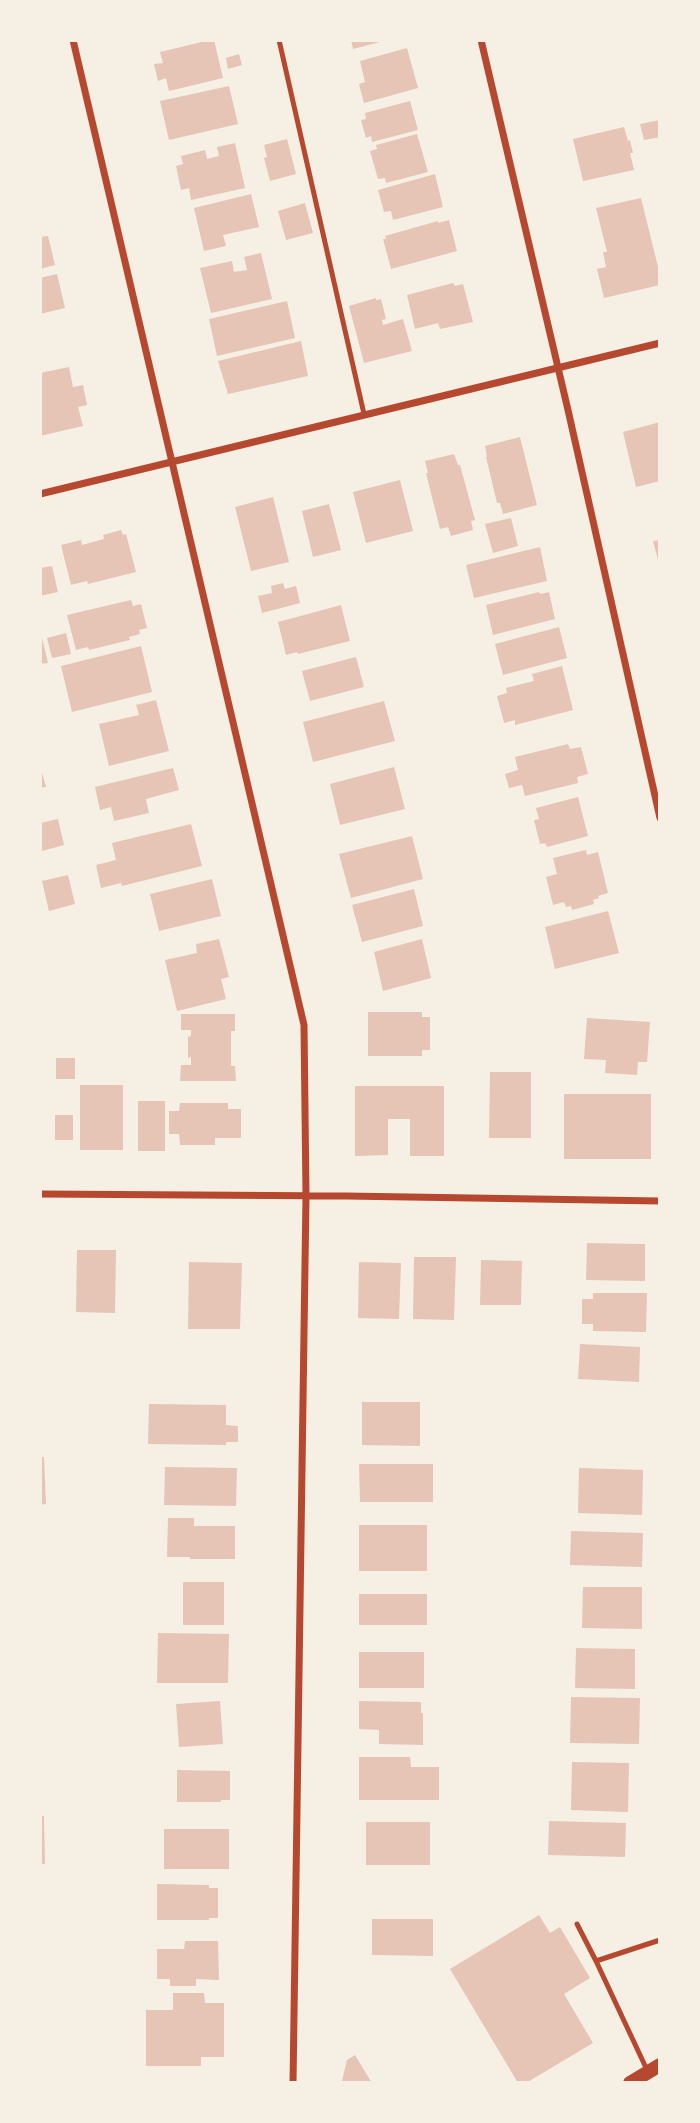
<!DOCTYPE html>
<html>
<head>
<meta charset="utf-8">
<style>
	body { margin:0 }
	#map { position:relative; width:700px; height:2123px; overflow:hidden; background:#f6efe4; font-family:Cabin,sans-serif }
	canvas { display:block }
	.frame { position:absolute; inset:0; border:42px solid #f6efe4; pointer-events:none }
</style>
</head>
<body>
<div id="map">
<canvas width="700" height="2123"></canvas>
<div class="frame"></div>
</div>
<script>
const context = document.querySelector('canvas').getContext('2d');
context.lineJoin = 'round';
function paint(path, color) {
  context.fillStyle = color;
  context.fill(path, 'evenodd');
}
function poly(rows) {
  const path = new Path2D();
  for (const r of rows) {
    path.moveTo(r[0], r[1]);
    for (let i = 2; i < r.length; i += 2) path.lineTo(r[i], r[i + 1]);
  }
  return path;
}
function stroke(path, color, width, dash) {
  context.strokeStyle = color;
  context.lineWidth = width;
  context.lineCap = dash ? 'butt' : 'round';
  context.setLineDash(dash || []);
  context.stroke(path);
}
paint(poly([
	[210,40,214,40,223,78,169,91,166,78,158,81,154,64,163,63,160,52],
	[351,40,384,40,384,41,353,49],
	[407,48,418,88,364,103,359,84,365,82,360,61],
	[239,54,242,65,228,69,226,58],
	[229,86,238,124,169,140,160,101],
	[410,101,418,130,372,142,371,136,366,138,361,120,366,119,365,113],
	[660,120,660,137,644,140,640,124],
	[624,127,628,141,630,140,633,153,630,153,634,170,583,181,573,139],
	[417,134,428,172,386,183,385,178,378,179,370,151,377,149,376,145],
	[287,139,296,174,270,181,264,158,267,157,264,145],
	[235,143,245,188,191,200,189,188,181,190,176,166,183,164,181,156,205,150,207,159,219,156,217,147],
	[435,174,443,207,393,220,391,211,384,212,378,190],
	[251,194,259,227,223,235,226,246,204,251,194,208],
	[641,198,660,275,660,285,604,298,597,269,606,267,603,252,607,252,596,208],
	[305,203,313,233,286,240,278,211],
	[449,220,457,251,391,269,383,239,386,239,385,236,438,221,438,223],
	[48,236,55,265,40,269,40,237],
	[261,253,272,299,211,313,200,268,232,261,234,272,247,270,244,257],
	[57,274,65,308,40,314,40,278],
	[453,283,455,286,463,284,473,322,440,329,438,323,415,329,407,295],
	[376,298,376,300,381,299,386,319,382,320,383,325,403,319,412,351,364,363,349,306],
	[287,301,295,338,217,356,209,319],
	[301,341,308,376,228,394,218,361],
	[69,367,73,387,83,385,87,405,78,407,83,426,40,436,40,373],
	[660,422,660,481,636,487,623,432],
	[520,437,537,505,503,514,500,503,497,503,486,457,487,457,485,446],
	[454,454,458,465,460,465,475,520,471,521,473,530,451,536,448,527,440,529,426,473,428,473,425,461],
	[400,480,413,531,366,543,353,492],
	[273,497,289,562,251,571,235,507],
	[329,504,341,550,313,557,302,511],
	[511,518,518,546,493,553,485,524],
	[121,530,123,535,126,534,136,572,88,584,87,581,71,585,61,545,81,540,82,545,104,539,103,535],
	[660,540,660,564,659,564,653,541],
	[540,547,547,581,474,598,466,565],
	[52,566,58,592,40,596,40,568],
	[283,583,285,589,296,586,300,603,262,613,258,596,272,593,271,586],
	[539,592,540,594,549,592,555,619,493,635,486,605],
	[131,600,133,606,141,604,147,628,139,630,140,634,129,637,130,640,89,650,88,647,76,650,67,615],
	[341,605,350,641,298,654,297,652,286,655,278,622],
	[559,627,567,658,503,675,495,644],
	[66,633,71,654,52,658,47,638],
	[42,638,48,663,40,664,40,639],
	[141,646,152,692,72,712,61,666],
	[356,657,364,687,310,701,302,671],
	[562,666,573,710,515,725,515,720,504,723,497,696,507,693,506,688,534,681,532,674],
	[156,700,169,751,109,766,99,724,139,715,136,705],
	[384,701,395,741,313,762,303,722],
	[568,744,570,749,581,747,588,774,577,777,578,783,525,796,522,785,509,788,505,774,518,770,515,757],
	[40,765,46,787,40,788],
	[394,767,405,809,340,825,330,784],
	[173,768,179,790,146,799,149,813,114,821,111,807,100,810,95,787],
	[578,797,588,836,547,847,545,843,540,844,534,820,539,819,536,808],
	[58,819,64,845,42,851,40,823],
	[191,824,202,866,122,886,121,883,101,888,96,865,116,860,112,843],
	[412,836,423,879,351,898,339,854],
	[586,850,587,855,598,852,608,893,598,896,599,898,593,900,594,904,572,910,571,906,566,907,564,902,553,905,546,877,557,874,553,858],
	[68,875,75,904,49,911,42,881],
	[212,879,221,916,159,931,150,894],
	[414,889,423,926,362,942,352,905],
	[608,911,619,953,555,969,545,927],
	[219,939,229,977,221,979,226,999,177,1011,165,960,197,953,196,944],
	[422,939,431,978,383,991,374,952],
	[368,1012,422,1012,422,1017,430,1017,430,1050,422,1050,422,1056,368,1056],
	[181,1014,235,1014,235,1031,231,1031,231,1066,235,1066,236,1081,180,1081,181,1065,191,1065,191,1057,188,1058,188,1037,191,1036,191,1030,181,1030],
	[587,1018,650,1022,647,1062,638,1062,637,1075,605,1073,606,1060,584,1059],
	[56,1058,75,1058,75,1079,56,1079],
	[490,1072,531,1072,531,1138,489,1138],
	[80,1085,123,1085,123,1150,80,1150],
	[355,1086,444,1086,444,1156,410,1156,410,1119,388,1119,388,1155,355,1156],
	[564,1094,651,1094,651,1159,564,1159],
	[138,1101,165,1101,165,1151,138,1151],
	[180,1103,228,1103,228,1109,241,1109,241,1138,215,1138,215,1145,180,1145,179,1134,169,1134,169,1111,179,1111],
	[55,1115,73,1115,73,1140,55,1140],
	[587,1243,645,1244,645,1281,586,1280],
	[77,1250,116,1250,115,1313,76,1312],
	[414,1257,456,1257,454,1320,413,1319],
	[481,1260,522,1261,521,1305,480,1305],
	[189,1262,242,1263,240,1329,188,1329],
	[359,1262,401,1263,399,1319,358,1318],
	[593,1293,647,1293,646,1332,593,1331,593,1324,582,1324,582,1299,593,1299],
	[580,1344,640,1347,639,1382,578,1379],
	[362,1402,420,1402,420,1446,362,1445],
	[149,1404,226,1405,226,1425,238,1426,238,1442,226,1442,226,1445,148,1444],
	[40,1457,44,1457,46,1504,40,1505],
	[359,1464,433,1464,433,1502,360,1502],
	[165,1467,237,1468,236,1506,164,1505],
	[579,1468,643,1470,642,1515,578,1513],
	[168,1518,194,1518,194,1526,235,1526,235,1559,190,1559,190,1557,167,1557],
	[359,1525,427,1525,427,1571,359,1571],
	[571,1531,643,1533,642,1567,570,1565],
	[183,1582,224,1582,224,1625,183,1625],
	[583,1587,642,1587,642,1629,582,1628],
	[359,1594,427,1594,427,1625,359,1625],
	[158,1633,229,1634,228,1683,157,1683],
	[576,1648,635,1649,635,1689,575,1688],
	[359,1652,424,1652,424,1688,359,1688],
	[571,1697,640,1698,639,1744,570,1743],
	[220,1701,223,1744,179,1747,176,1704],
	[359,1701,421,1702,421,1713,423,1713,423,1745,379,1744,379,1730,359,1729],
	[359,1757,410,1757,411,1767,439,1767,439,1800,359,1800],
	[572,1762,629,1763,628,1812,571,1810],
	[177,1770,230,1771,230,1800,221,1800,221,1802,177,1802],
	[40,1816,44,1816,45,1864,40,1864],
	[549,1821,626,1823,625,1857,548,1855],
	[366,1822,430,1822,430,1865,366,1865],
	[164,1829,229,1829,229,1869,164,1869],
	[157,1884,209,1885,209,1888,218,1888,218,1918,209,1918,209,1920,157,1920],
	[539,1915,550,1933,560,1927,590,1978,564,1994,593,2043,526,2083,518,2083,450,1969],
	[372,1919,433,1919,433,1956,372,1955],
	[185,1941,218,1941,219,1980,196,1979,196,1986,170,1986,170,1979,157,1979,157,1949,184,1949],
	[173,1993,204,1993,205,2003,224,2003,224,2057,201,2057,201,2066,146,2066,146,2010,173,2010],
	[355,2055,372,2083,343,2083,342,2081,347,2060]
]), '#e6c5b7');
stroke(poly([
	[279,40,364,414],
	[577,1924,596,1961],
	[648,2072,596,1961,660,1940]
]), '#b5482f', 5);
stroke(poly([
	[73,40,304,1025,306,1196,293,2083],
	[481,40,568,410,660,818],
	[40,494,660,343],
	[40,1194,346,1196,660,1201]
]), '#b5482f', 7);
stroke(poly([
	[630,2083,660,2065]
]), '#b5482f', 14);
</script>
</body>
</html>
